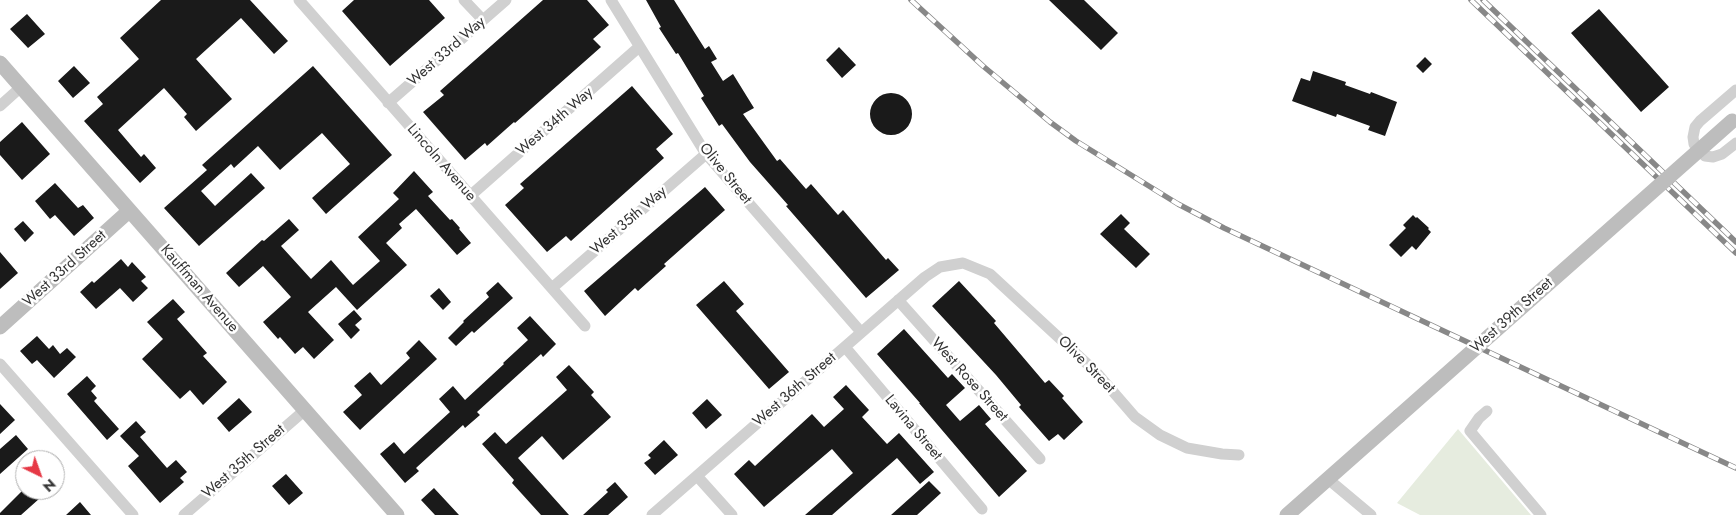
<!DOCTYPE html>
<html>
<head>
<meta charset="utf-8">
<style>
	body { margin:0 }
	#map { position:relative; width:1736px; height:515px; overflow:hidden; background:#fff; font-family:Jost,sans-serif }
	canvas { display:block }
	.north { position:absolute; left:15px; top:450px; width:50px; height:50px; box-sizing:border-box; background:#fff; border:1px solid #adadad; border-radius:50%; rotate:138deg; font-size:14px; font-weight:700; line-height:20px; text-align:center; color:#333 }
	.north::after { content:''; display:block; margin:auto; width:18px; height:22px; background:#e63946; clip-path:polygon(50% 0,100% 100%,50% 72%,0 100%) }
</style>
</head>
<body>
<div id="map">
<canvas width="1736" height="515"></canvas>
<div class="north">N</div>
</div>
<script>
const context = document.querySelector('canvas').getContext('2d');
context.lineJoin = 'round';
function paint(path, color) {
  context.fillStyle = color;
  context.fill(path, 'evenodd');
}
function poly(rows) {
  const path = new Path2D();
  for (const r of rows) {
    if (r.length === 3) {
      path.moveTo(r[0] + r[2], r[1]);
      path.arc(r[0], r[1], r[2], 0, 2 * Math.PI);
      continue;
    }
    path.moveTo(r[0], r[1]);
    for (let i = 2; i < r.length; i += 2) path.lineTo(r[i], r[i + 1]);
  }
  return path;
}
function stroke(path, color, width, dash) {
  context.strokeStyle = color;
  context.lineWidth = width;
  context.lineCap = dash ? 'butt' : 'round';
  context.setLineDash(dash || []);
  context.stroke(path);
}
function drawText(font, color, halo, rows, align = 'center') {
  context.font = font + ' Jost,sans-serif';
  context.lineWidth = 5;
  context.setLineDash([]);
  context.textBaseline = 'middle';
  context.strokeStyle = halo;
  context.fillStyle = color;
  for (const [text, x, y, turn = 0] of rows) {
    context.save();
    context.translate(x, y);
    context.rotate((+turn || 0) * Math.PI / 180);
    context.textAlign = isNaN(turn) ? turn : align;
    if (halo) context.strokeText(text, 0, 0);
    context.fillText(text, 0, 0);
    context.restore();
  }
}
paint(poly([
	[1458,429,1531,515,1420,515,1397,503]
]), '#e6ecdf');
paint(poly([
	[161,0,250,0,288,41,274,54,241,18,196,59,232,99,196,131,184,117,187,114,164,88,118,130,141,157,144,154,156,168,140,183,84,121,103,104,97,97,139,59,120,38],
	[354,0,429,0,445,18,390,66,342,11],
	[543,0,587,0,609,25,593,39,601,47,515,123,514,122,487,146,485,143,465,160,423,112,444,95,440,91],
	[646,0,674,0,705,49,709,46,717,59,711,62,723,81,733,74,754,108,743,114,777,161,780,159,806,189,811,184,838,215,843,210,886,260,888,258,899,270,866,298,786,206,788,205,750,162,722,124,719,126,701,98,704,96,678,53,676,54,659,28,661,27],
	[1049,0,1084,0,1118,33,1101,50],
	[1599,9,1669,87,1641,112,1571,33],
	[27,14,45,34,28,48,10,29],
	[839,47,856,65,842,78,826,60],
	[1425,57,1432,64,1423,73,1416,66],
	[74,66,90,83,73,98,58,81],
	[313,66,392,155,326,214,312,198,350,164,322,133,280,170,258,146,234,168,231,164,201,191,215,206,251,173,265,188,199,246,164,208,207,170,202,165],
	[1313,71,1346,82,1345,85,1370,94,1371,92,1397,102,1385,136,1368,130,1370,126,1337,114,1336,117,1292,101,1301,78,1310,81],
	[632,86,673,134,656,149,664,158,571,241,566,236,547,252,505,205,524,188,520,184],
	[891,114,21],
	[22,122,50,154,22,180,0,155,0,142],
	[414,171,433,192,428,196,450,220,452,219,460,228,459,229,471,243,457,255,416,209,399,224,402,228,386,243,407,265,357,310,336,287,308,312,334,340,314,359,303,347,295,354,280,337,278,339,263,322,291,297,263,266,239,287,226,273,262,240,264,241,289,219,299,230,281,246,311,279,331,260,353,285,380,261,358,237,399,199,393,193],
	[55,183,78,208,83,205,94,218,74,236,55,215,50,219,35,201],
	[705,187,725,210,664,264,666,266,638,291,635,288,605,316,584,291],
	[1121,214,1130,223,1124,229,1150,254,1136,268,1100,234],
	[1413,215,1416,218,1417,217,1429,228,1428,229,1431,232,1416,250,1412,246,1401,257,1389,245,1406,228,1403,225],
	[23,221,34,233,25,242,14,229],
	[0,252,18,273,0,289],
	[121,259,128,267,132,262,146,277,141,281,148,288,133,302,120,288,96,309,80,292,92,281,94,283],
	[724,281,744,304,736,311,789,372,769,389,696,305],
	[959,281,996,321,994,323,1045,383,1049,380,1064,396,1062,398,1083,422,1064,440,1058,434,1049,441,1019,407,1021,405,996,375,932,306],
	[498,282,513,298,474,333,472,331,456,346,448,338,464,322,463,321,489,297,486,293],
	[439,288,451,302,443,310,430,296],
	[173,299,185,312,177,319,207,353,203,356,227,382,203,405,190,390,180,399,142,359,163,339,147,322],
	[354,310,362,319,355,325,360,330,351,339,338,324],
	[530,316,556,344,543,357,541,354,477,412,480,415,465,428,463,425,416,468,419,471,405,483,380,454,394,442,404,454,450,412,439,399,453,386,465,400,504,364,503,363,528,340,517,328],
	[904,329,948,378,952,374,965,388,946,405,960,421,979,405,991,419,985,424,1027,471,999,497,919,403,920,403,877,354],
	[37,336,49,349,53,345,60,354,67,348,76,357,54,378,37,360,32,364,20,351],
	[419,340,437,359,360,430,343,412,362,395,354,386,370,372,381,385,410,358,406,353],
	[569,365,594,392,591,395,611,417,563,460,542,436,518,458,569,515,541,515,512,483,514,480,482,444,495,432,506,444,567,390,556,377],
	[87,376,96,386,91,391,97,398,94,401,119,429,107,440,67,394],
	[846,385,869,410,862,417,887,444,899,433,934,472,920,484,897,458,832,515,805,515,853,473,832,449,764,507,734,474,749,460,755,466,812,414,824,427,844,409,833,397],
	[239,398,252,412,229,432,217,418],
	[707,399,722,415,706,429,692,413],
	[0,404,15,420,0,434],
	[136,421,146,432,140,437,167,468,176,460,187,472,180,478,184,482,160,503,128,466,139,456,120,436],
	[16,435,28,449,0,474,0,449],
	[664,440,678,455,655,475,644,463,651,458,648,455],
	[286,474,303,493,289,505,272,486],
	[929,481,941,493,917,515,891,515],
	[615,482,628,497,608,515,583,515,608,492,606,490],
	[434,488,459,515,435,515,421,500],
	[23,490,49,490,21,515,0,515,0,513],
	[80,502,91,515,66,515]
]), '#1a1a1a');
stroke(poly([
	[299,0,585,326],
	[464,0,483,20],
	[611,0,706,154,861,332],
	[1736,90,1700,121,1695,127,1693,137,1694,144,1698,149,1705,156,1713,157,1722,154,1736,143],
	[388,103,506,0],
	[0,106,21,87],
	[470,196,639,47],
	[552,288,706,154],
	[898,300,1040,459],
	[845,347,982,509],
	[0,364,133,515],
	[1487,411,1479,418,1470,431,1541,515],
	[697,476,732,515],
	[1328,479,1371,515],
	[184,515,305,410],
	[652,515,925,277,940,267,963,263,990,274,1096,372,1135,417,1160,435,1187,448,1222,454,1239,455]
]), '#d0d0d0', 11);
stroke(poly([
	[0,63,397,515],
	[0,327,129,211],
	[1287,515,1399,416]
]), '#bdbdbd', 15);
const rail = poly([
	[911,0,983,66,1050,122,1076,141,1178,204,1224,228,1736,468],
	[1471,0,1736,253],
	[1483,0,1736,242]
]);
stroke(rail, '#888', 5.5);
stroke(rail, '#fff', 4, [11]);
stroke(poly([
	[1399,416,1732,121]
]), '#bdbdbd', 15);
drawText('15px', '#333', '#fff', [
	["West 33rd Way",447,52,-41],
	["West 34th Way",555,122,-41],
	["Lincoln Avenue",441,163,49],
	["Olive Street",725,174,51],
	["West 35th Way",629,221,-41],
	["West 33rd Street",65,269,-42],
	["Kauffman Avenue",199,289,49],
	["West 39th Street",1512,316,-42],
	["Olive Street",1086,365,45],
	["West Rose Street",969,380,48],
	["West 36th Street",795,390,-41],
	["Lavina Street",913,428,50],
	["West 35th Street",244,462,-41]
]);
</script>
</body>
</html>
